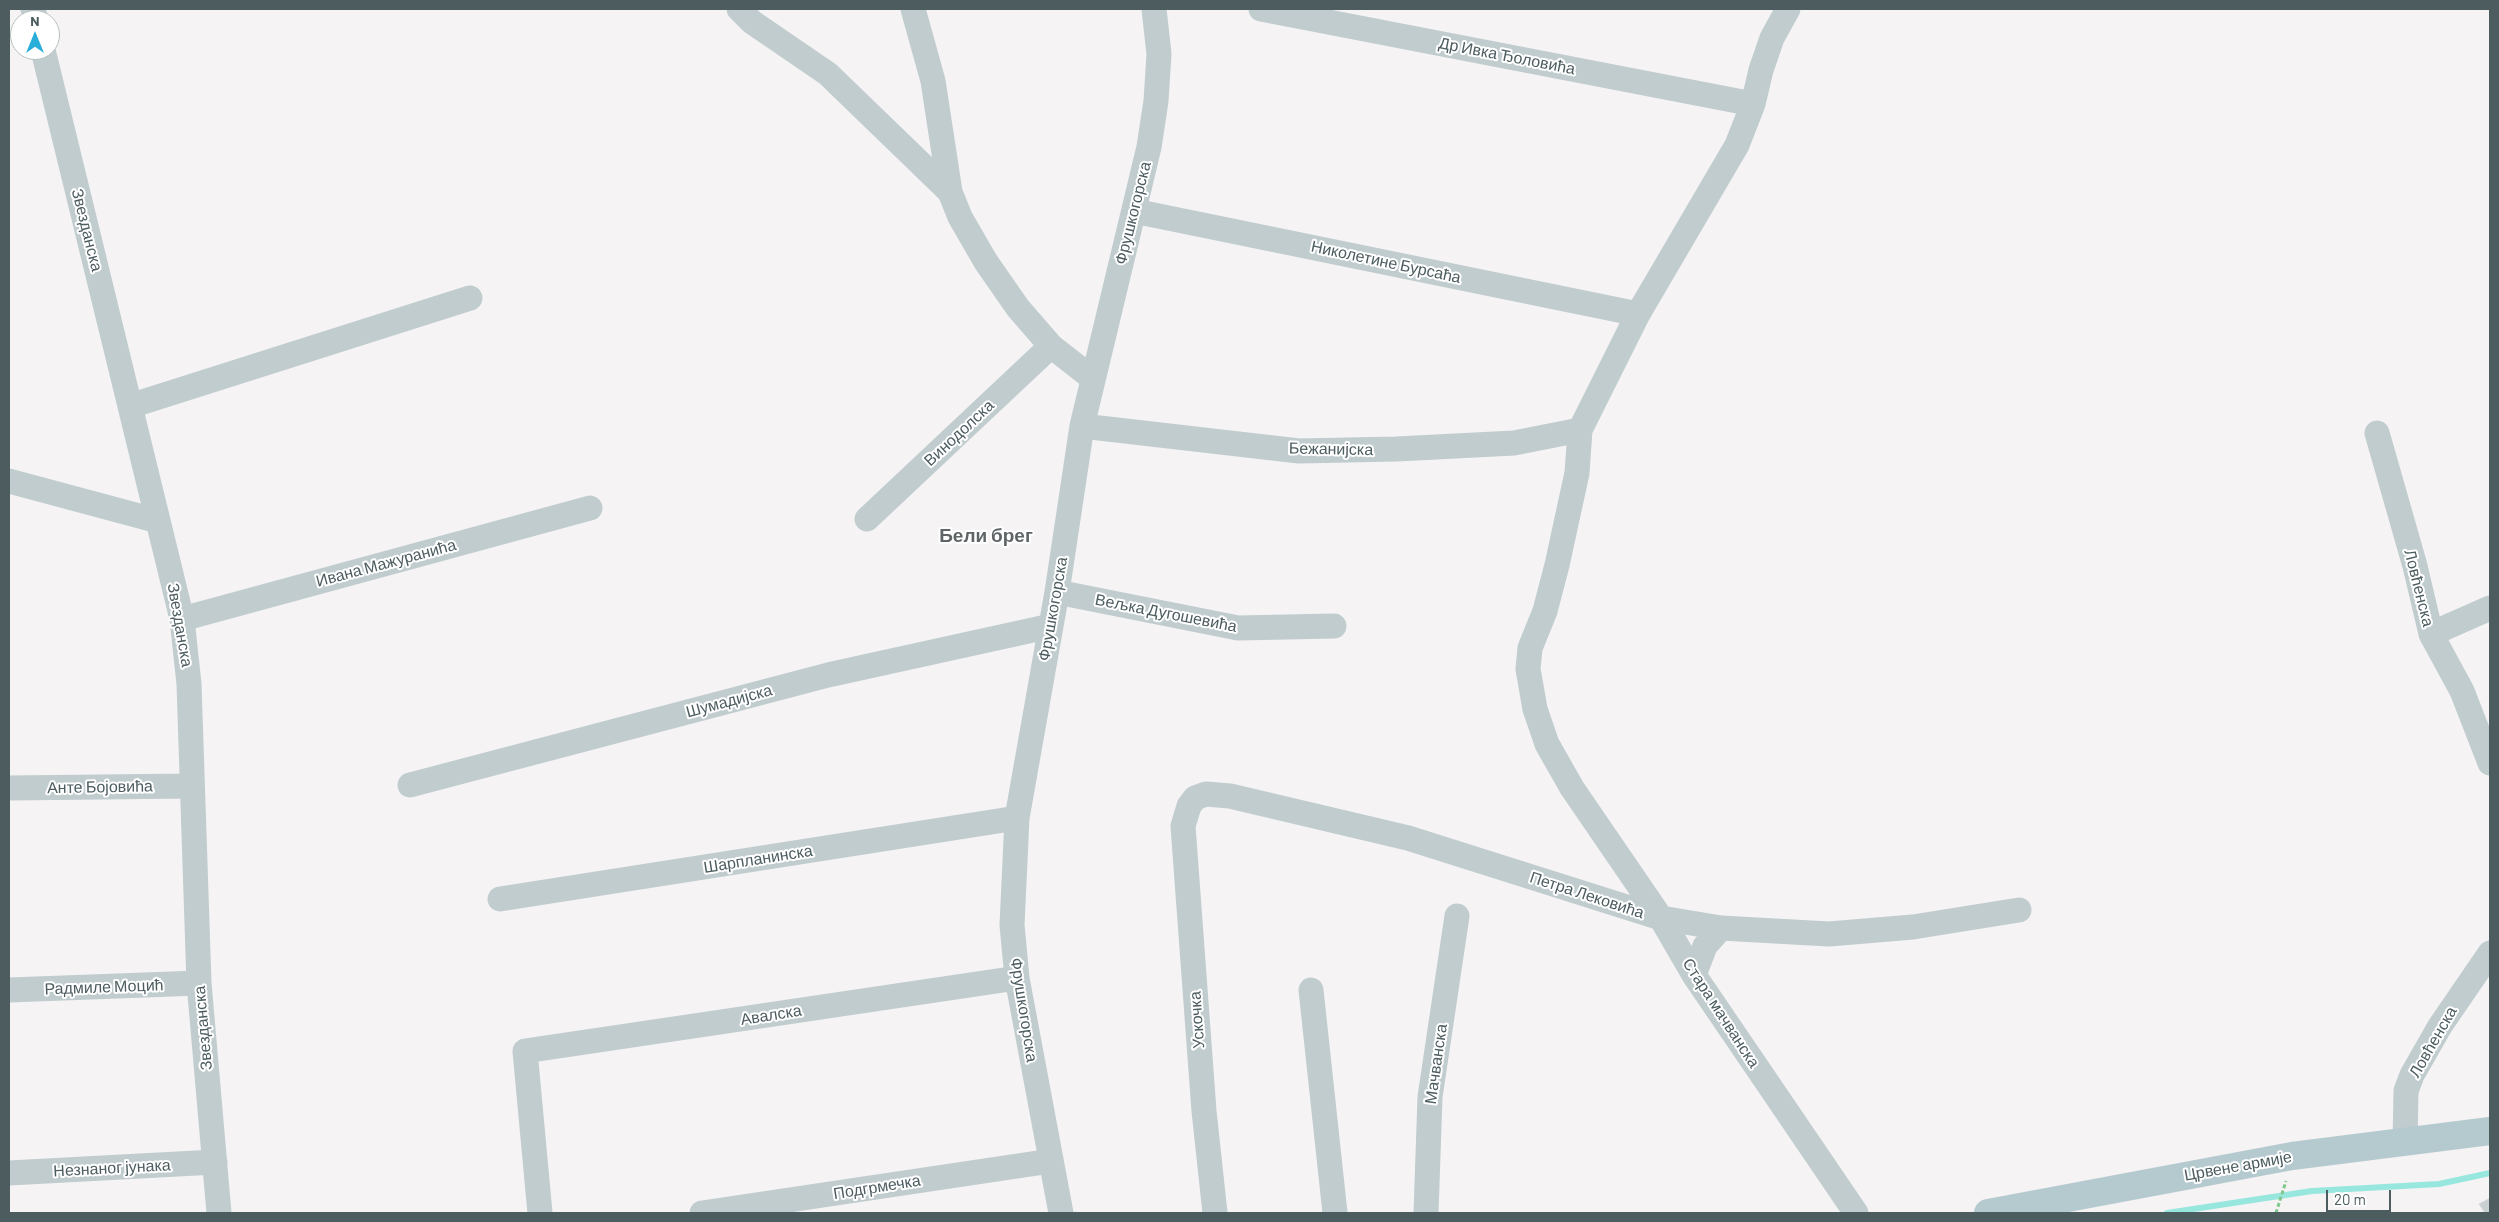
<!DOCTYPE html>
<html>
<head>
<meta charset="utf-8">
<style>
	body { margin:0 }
	#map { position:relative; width:2499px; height:1222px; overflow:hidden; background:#f5f3f4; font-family:Barlow,sans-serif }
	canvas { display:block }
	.frame { position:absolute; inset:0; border:10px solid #4c5c5f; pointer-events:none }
	.north { position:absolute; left:10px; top:10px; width:50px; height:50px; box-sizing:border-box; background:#fff; border:1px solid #b7bebf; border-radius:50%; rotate:0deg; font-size:14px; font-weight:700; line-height:20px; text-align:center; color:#4c5c5f }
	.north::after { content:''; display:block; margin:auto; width:18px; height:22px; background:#29aed9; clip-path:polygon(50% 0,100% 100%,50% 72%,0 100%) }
	.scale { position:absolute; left:2326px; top:1190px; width:65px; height:22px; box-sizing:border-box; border:2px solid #4c5c5f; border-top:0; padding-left:6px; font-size:15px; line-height:18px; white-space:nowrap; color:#4c5c5f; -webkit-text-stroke:4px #fff; paint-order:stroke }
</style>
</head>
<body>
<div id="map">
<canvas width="2499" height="1222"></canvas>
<div class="frame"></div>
<div class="north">N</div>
<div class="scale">20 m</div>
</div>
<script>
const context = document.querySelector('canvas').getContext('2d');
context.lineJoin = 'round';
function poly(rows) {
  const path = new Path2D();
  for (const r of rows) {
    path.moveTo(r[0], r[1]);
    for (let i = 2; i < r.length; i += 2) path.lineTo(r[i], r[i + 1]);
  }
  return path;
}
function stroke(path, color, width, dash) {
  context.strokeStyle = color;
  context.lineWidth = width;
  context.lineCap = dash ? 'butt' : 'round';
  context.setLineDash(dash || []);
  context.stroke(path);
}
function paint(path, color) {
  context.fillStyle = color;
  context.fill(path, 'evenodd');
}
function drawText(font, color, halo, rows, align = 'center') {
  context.font = font + ' Barlow,sans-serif';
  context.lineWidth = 4;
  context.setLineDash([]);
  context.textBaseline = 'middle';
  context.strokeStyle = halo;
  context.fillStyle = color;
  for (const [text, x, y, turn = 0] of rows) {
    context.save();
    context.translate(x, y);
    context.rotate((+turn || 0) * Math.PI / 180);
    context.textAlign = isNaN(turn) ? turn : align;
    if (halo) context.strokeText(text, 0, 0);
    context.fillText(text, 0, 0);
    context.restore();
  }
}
stroke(poly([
	[2167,1213,2312,1191,2439,1184,2490,1173]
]), '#97e7de', 6);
const building = poly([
	[2490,1198,2490,1213,2485,1213,2479,1204,2490,1198]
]);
paint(building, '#cacfd1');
stroke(building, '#d7dbdd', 1);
stroke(poly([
	[2276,1213,2286,1181]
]), '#80c98e', 3, [4, 2.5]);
stroke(poly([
	[33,9,36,20],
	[739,9,752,22,828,74,950,192],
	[913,9,933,81,950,192,960,217,986,262,1018,308,1051,346,1092,378],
	[1261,9,1753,104],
	[1788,9,1772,38,1761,70,1753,104,1737,145,1638,314,1580,430,1577,473,1557,565,1545,611,1530,648,1528,669,1535,709,1547,744,1572,788,1661,918,1694,975,1856,1213],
	[43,50,182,619,189,684,199,983,219,1213],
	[1134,211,1638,314],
	[130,406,470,298],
	[1082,426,1299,451,1397,449,1514,443,1580,430],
	[2377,433,2415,566,2431,634,2462,691,2490,763],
	[9,481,158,521],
	[867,519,1051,346],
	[1057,592,1238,628,1334,626],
	[182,619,590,508],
	[2431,634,2490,608],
	[410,785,828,675,1051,626],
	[9,788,192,786],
	[500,899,1017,818],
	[1694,975,1705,946,1721,928],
	[9,990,199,983],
	[1311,990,1335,1213],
	[2405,1142,2406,1091,2412,1075,2440,1026,2490,953],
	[9,1173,215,1162],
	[540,1213,525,1051,1017,978],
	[702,1213,1051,1161],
	[1061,1213,1017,978,1012,925,1017,818,1057,592,1082,426,1149,147,1156,101,1159,54,1154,9],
	[1215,1213,1204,1111,1183,826,1189,806,1195,798,1206,794,1230,796,1408,838,1661,918,1721,928,1829,934,1913,927,2019,910],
	[1426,1213,1430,1097,1457,916]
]), '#c0ccce', 25);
stroke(poly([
	[1988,1213,2292,1156,2490,1131]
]), '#b5cacf', 28);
drawText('16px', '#4c5c5f', '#fff', [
	["Др Ивка Ђоловића",1507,56,11],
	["Фрушкогорска",1133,213,-76],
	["Звезданска",87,230,76],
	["Николетине Бурсаћа",1386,262,12],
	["Винодолска",959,433,-43],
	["Бежанијска",1331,449,1],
	["Ивана Мажуранића",386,563,-15],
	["Ловћенска",2419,588,76],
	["Фрушкогорска",1053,609,-80],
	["Вељка Дугошевића",1166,613,11],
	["Звезданска",180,625,80],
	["Шумадијска",729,701,-15],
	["Анте Бојовића",100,787,-1],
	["Шарпланинска",758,859,-9],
	["Петра Лековића",1587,895,18],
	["Радмиле Моцић",104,987,-2],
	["Фрушкогорска",1024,1010,81],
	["Стара мачванска",1721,1013,57],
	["Авалска",771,1015,-9],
	["Ускочка",1197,1020,-94],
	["Звезданска",203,1028,-95],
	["Ловћенска",2433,1042,-60],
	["Мачванска",1436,1064,-82],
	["Црвене армије",2238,1166,-10],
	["Незнаног јунака",112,1168,-3],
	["Подгрмечка",877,1187,-9]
]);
drawText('bold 19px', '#5f6567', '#fff', [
	["Бели брег",986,536]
]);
</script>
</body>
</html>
